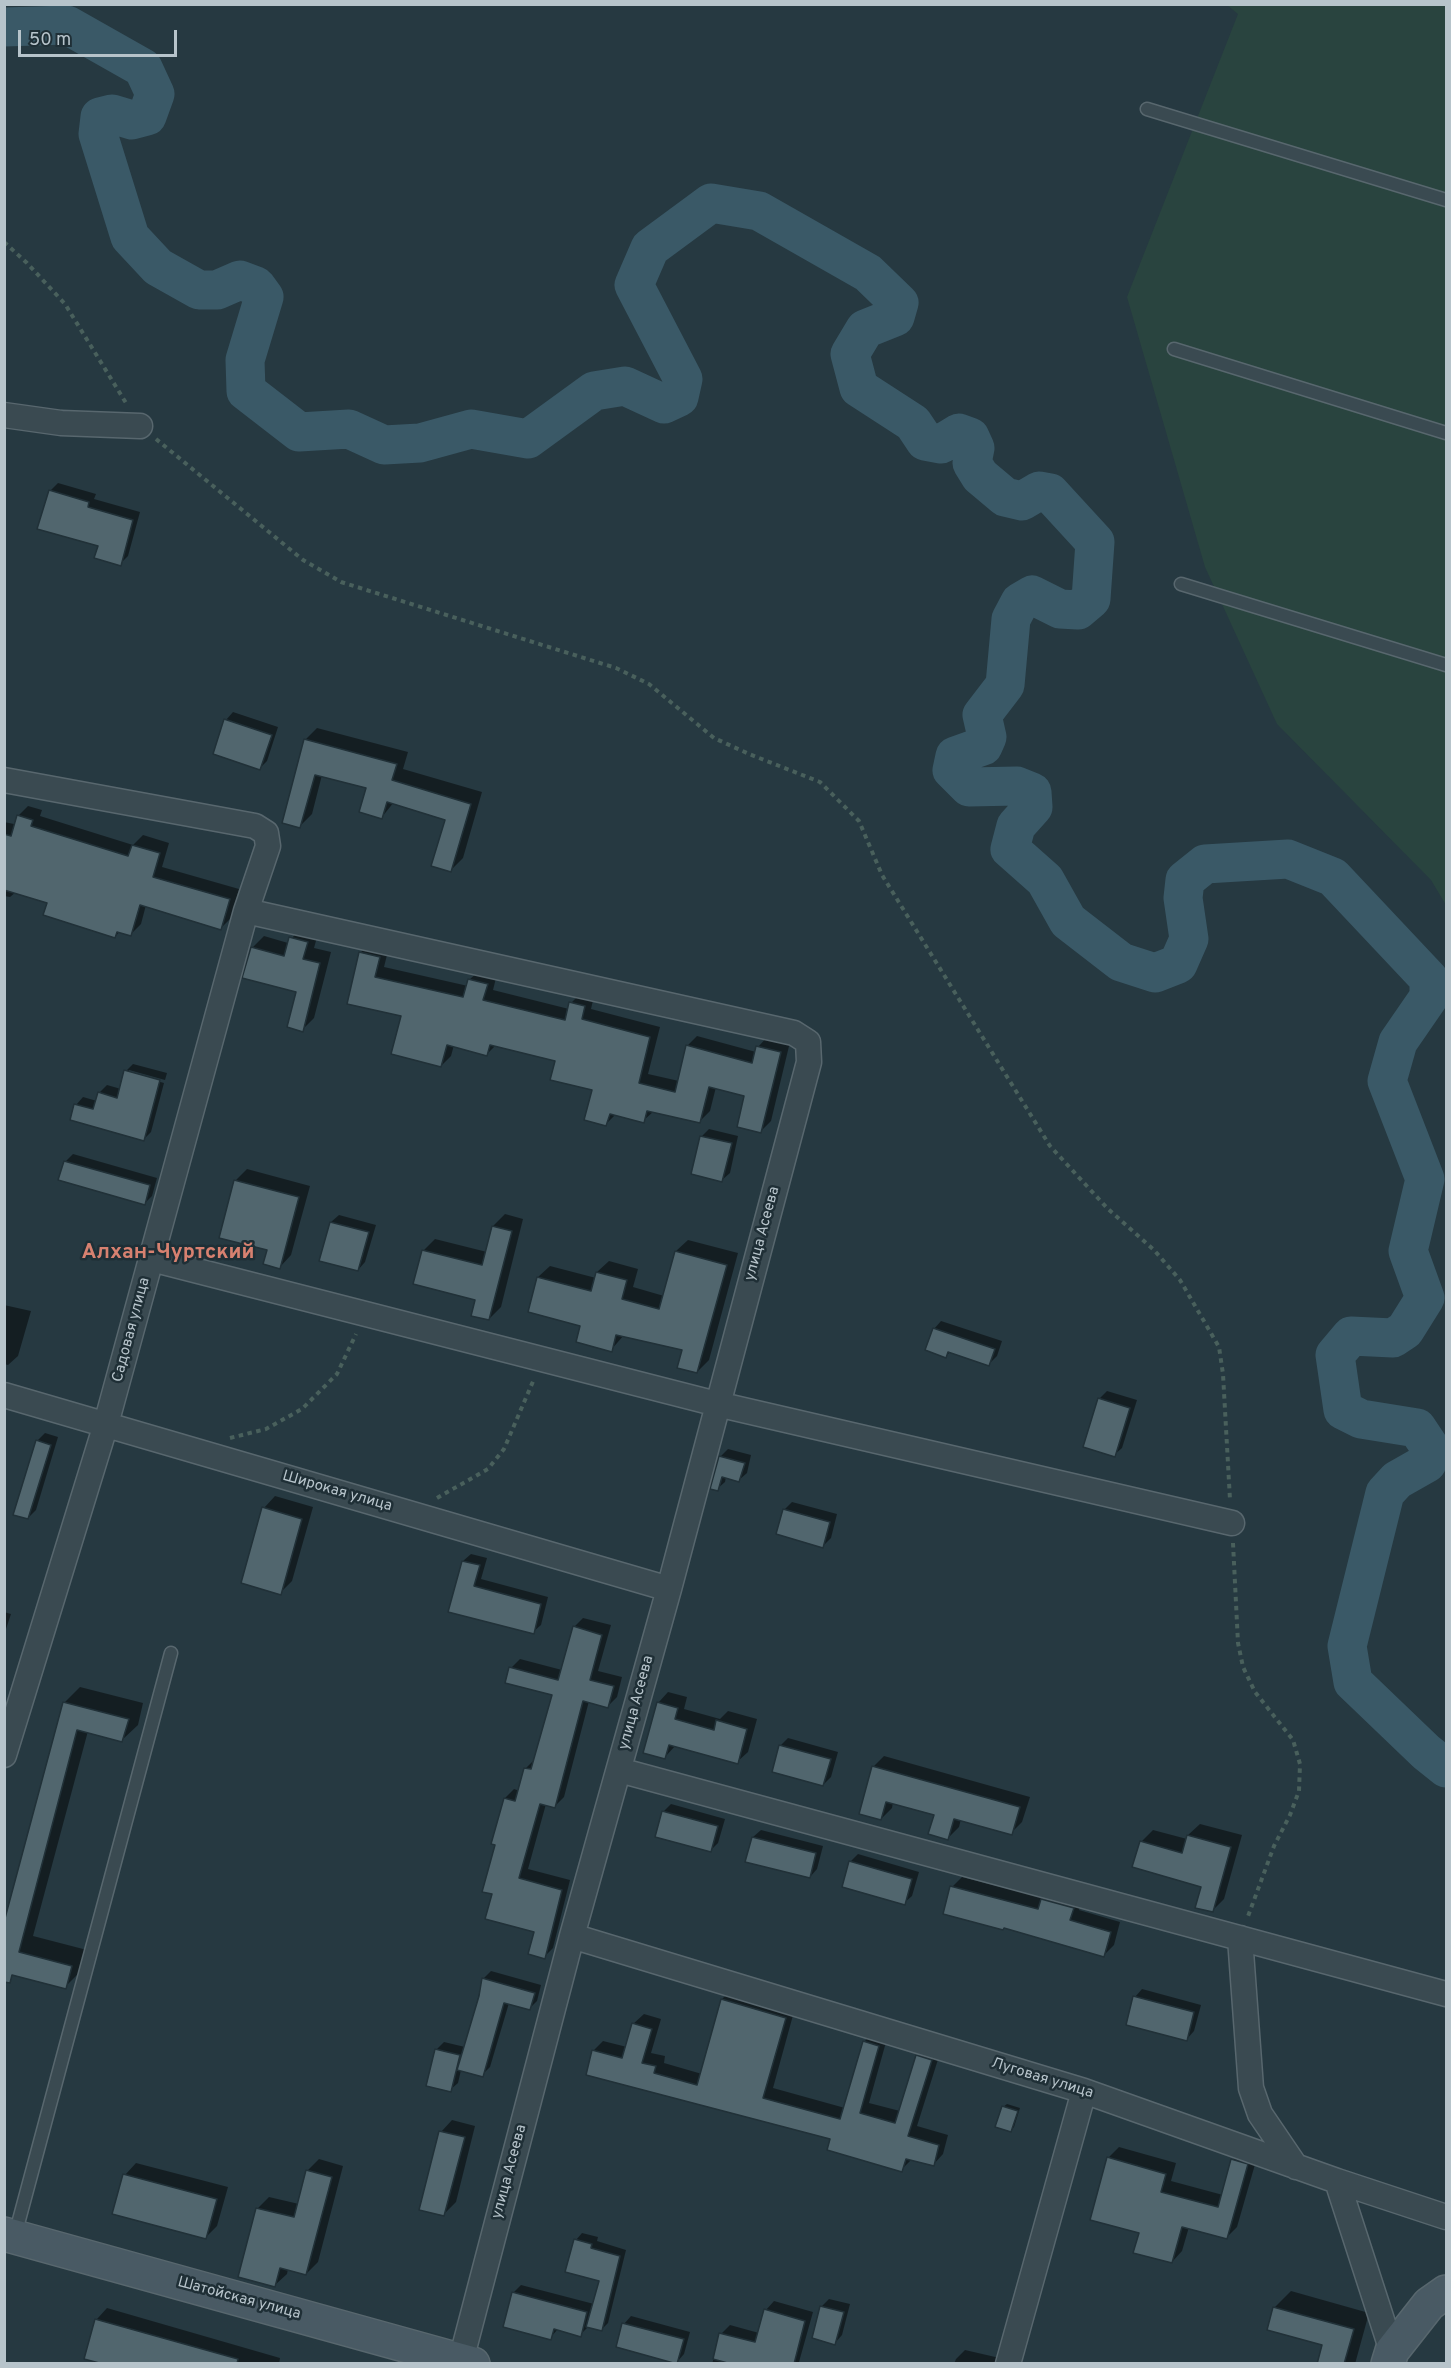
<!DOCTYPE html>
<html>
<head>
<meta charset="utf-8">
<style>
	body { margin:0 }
	#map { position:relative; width:1451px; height:2368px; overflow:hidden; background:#263941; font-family:Overpass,sans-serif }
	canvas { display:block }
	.frame { position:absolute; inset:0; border:6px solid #b7c4cb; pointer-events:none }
	.scale { position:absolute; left:18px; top:30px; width:159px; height:27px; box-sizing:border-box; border:3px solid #b7c4cb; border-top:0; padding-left:8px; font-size:18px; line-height:21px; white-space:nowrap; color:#b7c4cb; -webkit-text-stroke:4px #1f2f36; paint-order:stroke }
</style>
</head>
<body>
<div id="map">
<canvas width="1451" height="2368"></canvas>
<div class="frame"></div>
<div class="scale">50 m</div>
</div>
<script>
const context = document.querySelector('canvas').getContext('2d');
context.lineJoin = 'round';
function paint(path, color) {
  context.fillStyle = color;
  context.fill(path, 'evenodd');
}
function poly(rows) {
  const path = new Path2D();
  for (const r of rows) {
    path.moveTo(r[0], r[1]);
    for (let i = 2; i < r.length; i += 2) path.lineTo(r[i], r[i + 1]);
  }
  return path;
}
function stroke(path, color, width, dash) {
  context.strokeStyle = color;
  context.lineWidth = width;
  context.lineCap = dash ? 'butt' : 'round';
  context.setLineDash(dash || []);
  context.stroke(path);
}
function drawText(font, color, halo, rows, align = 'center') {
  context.font = font + ' Overpass,sans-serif';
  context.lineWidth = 5;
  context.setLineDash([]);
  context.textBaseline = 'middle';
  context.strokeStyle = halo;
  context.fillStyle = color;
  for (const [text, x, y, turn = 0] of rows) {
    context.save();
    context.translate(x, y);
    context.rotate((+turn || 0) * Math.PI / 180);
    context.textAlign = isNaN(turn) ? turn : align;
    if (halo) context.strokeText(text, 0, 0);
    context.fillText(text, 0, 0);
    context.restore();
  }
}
paint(poly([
	[1227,5,1446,5,1446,905,1431,880,1277,724,1205,567,1127,297,1238,14]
]), '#29443f');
paint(poly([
	[58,483,96,494,94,499,140,512,128,556,120,564,99,545,50,491],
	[233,712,278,727,267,761,260,768,226,720],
	[317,728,408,752,403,769,482,792,463,858,451,870,447,819,394,802,382,817,367,787,322,775,312,814,300,826,305,740],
	[28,806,42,810,40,816,133,845,143,835,169,843,162,867,239,889,231,918,221,928,146,905,141,924,131,934,120,931,115,937,45,914,48,902,16,892,10,897,4,896,4,822,14,824,18,816],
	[302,926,319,930,314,948,331,952,314,1018,302,1030,298,991,252,948,264,936,288,943],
	[370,943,389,947,384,967,468,986,469,980,480,970,497,974,493,990,569,1009,571,1003,581,993,594,996,591,1009,660,1027,648,1074,679,1081,687,1046,697,1036,756,1052,758,1047,768,1036,790,1042,771,1121,761,1131,746,1095,716,1087,710,1111,700,1121,654,1111,643,1121,616,1114,606,1124,594,1089,556,1060,496,1045,487,1054,454,1045,451,1056,441,1066,402,1015,349,1003,360,953],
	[133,1064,167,1073,165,1080,129,1070,129,1073,164,1083,151,1132,144,1139,76,1105,83,1097,97,1101,99,1093,107,1085,121,1089,126,1071],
	[709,1129,738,1136,730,1173,722,1180,692,1173,702,1136],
	[73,1154,157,1178,152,1196,144,1204,65,1162],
	[247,1169,310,1186,291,1255,280,1267,235,1181],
	[505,1214,523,1219,501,1307,489,1319,477,1299,423,1251,435,1239,487,1252,493,1226],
	[339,1215,376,1225,365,1262,358,1270,331,1222],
	[688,1240,738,1253,709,1360,697,1372,683,1349,624,1335,611,1350,582,1325,529,1311,538,1277,550,1266,596,1278,597,1272,609,1261,638,1269,633,1287,664,1296,676,1251],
	[4,1305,31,1311,18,1356,8,1365,4,1364],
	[941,1321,1002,1341,997,1356,989,1364,951,1351,946,1356,934,1329],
	[1107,1391,1137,1400,1122,1448,1114,1455,1085,1446,1100,1398],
	[45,1433,58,1437,36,1510,28,1518,37,1441],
	[728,1449,751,1455,747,1473,739,1480,726,1477,725,1482,717,1489,720,1457],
	[275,1496,313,1507,292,1581,280,1593,264,1508],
	[792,1502,837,1514,831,1538,823,1546,784,1510],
	[471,1554,487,1558,481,1579,548,1597,541,1625,533,1632,450,1611,463,1561],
	[4,1612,11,1614,4,1635],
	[583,1618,611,1625,598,1671,622,1677,617,1697,608,1706,589,1701,564,1797,555,1806,546,1804,528,1869,570,1880,553,1948,544,1957,536,1931,494,1893,497,1844,505,1798,514,1789,520,1791,526,1768,535,1759,554,1694,511,1668,520,1659,562,1670,574,1627],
	[80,1687,143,1703,138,1725,122,1740,88,1731,33,1936,87,1950,81,1971,65,1987,4,1971,64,1703],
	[668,1692,687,1697,684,1709,720,1719,728,1711,757,1719,748,1752,737,1762,676,1745,665,1757,658,1703],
	[788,1738,838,1752,831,1777,823,1785,780,1746],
	[884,1756,1030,1797,1022,1822,1011,1833,961,1819,959,1827,948,1838,936,1814,893,1802,892,1808,881,1819,873,1767],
	[671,1804,725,1819,718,1843,710,1851,663,1812],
	[1200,1824,1242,1835,1224,1899,1212,1911,1203,1886,1141,1842,1153,1830,1187,1839,1188,1835],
	[761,1830,823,1846,817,1869,810,1877,753,1837],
	[858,1854,919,1872,912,1896,904,1903,850,1862],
	[962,1877,1044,1898,1052,1890,1083,1898,1079,1910,1120,1922,1114,1945,1104,1955,952,1887],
	[491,1971,541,1985,537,2001,529,2009,509,2003,490,2067,482,2075,461,2070,458,2083,450,2090,436,2050,444,2042,465,2047,483,1979],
	[732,1989,795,2008,773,2088,845,2108,864,2042,874,2031,888,2035,869,2103,900,2111,917,2056,928,2046,941,2050,917,2126,948,2135,943,2154,933,2165,911,2160,901,2170,831,2138,593,2051,603,2041,627,2047,633,2024,644,2014,661,2019,651,2053,665,2056,664,2063,702,2074,722,1999],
	[1142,1989,1201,2005,1194,2031,1187,2039,1135,1997],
	[1007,2104,1020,2108,1014,2127,1011,2131,1003,2107],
	[452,2120,475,2126,456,2202,444,2214,441,2132],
	[1119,2147,1176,2163,1171,2181,1223,2195,1233,2159,1243,2149,1258,2154,1237,2227,1226,2238,1189,2227,1182,2251,1172,2262,1141,2232,1108,2158],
	[319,2159,343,2166,318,2262,306,2274,288,2269,287,2274,275,2285,257,2209,269,2197,299,2204,307,2171],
	[136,2163,228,2187,217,2226,206,2237,125,2175],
	[582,2233,598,2237,597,2241,626,2250,608,2323,601,2330,588,2327,580,2335,558,2329,550,2338,513,2293,521,2285,594,2304,601,2280,576,2240],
	[1291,2291,1369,2313,1355,2364,1319,2364,1324,2344,1269,2329,1275,2307],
	[829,2299,850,2304,842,2335,835,2343,822,2306],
	[774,2301,813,2312,799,2362,805,2364,712,2364,721,2334,730,2325,759,2333,766,2310],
	[107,2308,280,2358,279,2364,108,2364,86,2358,97,2319],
	[631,2316,690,2332,684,2354,677,2362,624,2324],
	[965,2350,1004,2359,1004,2364,954,2364,956,2359]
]), '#0007');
stroke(poly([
	[4,27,67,25,143,68,155,94,147,116,132,120,112,114,100,117,98,134,130,237,158,267,199,290,217,290,240,280,256,286,264,297,245,360,246,391,299,432,349,429,384,445,420,443,471,429,528,439,594,391,625,386,664,404,679,397,683,379,634,285,650,248,711,203,759,211,868,273,899,303,895,317,865,329,850,354,859,388,913,423,925,441,941,444,959,433,970,437,975,448,972,463,980,476,1005,497,1022,501,1039,491,1050,493,1095,542,1091,599,1078,610,1060,609,1032,595,1020,602,1011,619,1005,685,982,715,987,737,983,746,955,756,952,770,969,787,1017,786,1032,792,1033,807,1016,826,1010,849,1045,880,1068,921,1121,962,1155,973,1178,964,1189,939,1183,898,1185,880,1205,864,1288,859,1333,877,1429,979,1429,997,1398,1042,1387,1081,1425,1179,1408,1251,1425,1298,1405,1330,1393,1338,1351,1336,1335,1355,1343,1410,1361,1419,1417,1428,1431,1449,1427,1463,1397,1480,1385,1493,1347,1646,1353,1682,1426,1752,1446,1768]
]), '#3a5967', 39);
const building = poly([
	[49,490,89,502,88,507,133,520,121,566,94,558,98,546,37,529,49,490],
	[224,719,272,735,260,770,213,754,224,719],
	[304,739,397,764,392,780,471,804,451,872,431,866,445,820,387,802,382,819,359,812,366,788,315,775,300,828,282,823,304,739],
	[17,815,33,820,31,826,128,856,132,845,160,853,153,877,230,899,221,930,140,905,131,936,117,932,115,938,43,915,47,903,4,890,4,834,11,836,17,815],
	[289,937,308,942,303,959,320,963,303,1032,287,1027,296,992,242,978,251,947,284,956,289,937],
	[359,952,380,957,375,977,463,997,468,979,488,984,483,1000,565,1020,569,1002,585,1006,582,1019,650,1037,639,1083,675,1092,686,1045,752,1063,756,1046,781,1052,761,1133,737,1127,744,1096,709,1087,700,1123,647,1111,644,1123,610,1114,606,1126,584,1120,592,1090,550,1080,555,1061,490,1045,487,1056,447,1045,441,1067,391,1054,401,1016,347,1004,359,952],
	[124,1070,160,1080,144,1141,70,1120,74,1104,93,1109,98,1092,117,1098,124,1070],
	[700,1136,732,1143,722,1182,691,1174,700,1136],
	[64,1161,150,1185,145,1205,58,1180,64,1161],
	[234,1180,299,1197,280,1269,263,1264,267,1250,219,1238,234,1180],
	[330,1222,369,1232,358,1271,319,1261,330,1222],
	[492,1226,512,1231,489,1320,471,1316,475,1300,413,1284,422,1250,482,1265,492,1226],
	[675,1251,727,1265,697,1373,677,1368,682,1350,616,1335,612,1352,576,1342,580,1326,528,1312,537,1277,591,1291,596,1272,627,1280,622,1299,659,1309,675,1251],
	[933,1328,995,1349,989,1366,948,1352,946,1358,925,1350,933,1328],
	[1098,1398,1130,1408,1115,1457,1083,1447,1098,1398],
	[36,1440,51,1445,28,1519,13,1515,36,1440],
	[719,1456,745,1463,739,1482,722,1477,718,1491,710,1489,719,1456],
	[262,1507,302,1519,281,1595,241,1583,262,1507],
	[783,1509,830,1522,823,1548,776,1534,783,1509],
	[462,1561,480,1565,474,1586,541,1604,534,1634,448,1612,462,1561],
	[573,1626,602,1635,590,1680,614,1686,608,1708,583,1701,555,1808,540,1804,519,1878,562,1890,545,1959,528,1954,534,1932,485,1919,492,1894,482,1892,495,1845,491,1844,504,1798,515,1801,524,1768,531,1769,552,1695,505,1683,509,1667,558,1680,573,1626],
	[63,1702,129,1719,122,1742,77,1730,19,1952,72,1966,66,1989,12,1975,10,1983,4,1982,4,1922,63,1702],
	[657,1702,678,1708,675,1719,714,1730,716,1720,747,1729,738,1764,669,1745,665,1759,643,1753,657,1702],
	[779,1745,831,1759,823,1786,772,1772,779,1745],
	[872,1766,1020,1807,1012,1835,954,1819,948,1840,928,1834,934,1815,886,1802,881,1820,859,1814,872,1766],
	[662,1811,718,1826,711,1852,655,1837,662,1811],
	[1187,1835,1231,1847,1213,1912,1195,1908,1201,1887,1132,1867,1140,1841,1182,1853,1187,1835],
	[752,1837,816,1853,810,1878,745,1862,752,1837],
	[849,1861,912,1879,905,1905,842,1887,849,1861],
	[950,1886,1038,1909,1041,1899,1074,1908,1070,1920,1111,1932,1104,1957,1004,1928,1003,1930,943,1914,950,1886],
	[482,1978,535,1993,530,2010,504,2003,483,2077,457,2070,479,1996,482,1978],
	[1133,1996,1194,2012,1187,2041,1126,2025,1133,1996],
	[721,1999,786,2018,763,2098,840,2119,863,2041,879,2046,860,2113,895,2123,916,2055,932,2060,908,2136,939,2145,934,2166,906,2159,902,2172,827,2150,830,2139,586,2075,592,2050,622,2058,632,2023,652,2029,642,2063,656,2066,654,2073,697,2085,721,1999],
	[435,2049,460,2055,451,2092,426,2086,435,2049],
	[1002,2106,1018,2111,1011,2132,995,2127,1002,2106],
	[439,2131,465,2137,444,2216,419,2210,439,2131],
	[1107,2157,1166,2174,1161,2192,1218,2207,1231,2159,1248,2164,1227,2239,1182,2227,1172,2263,1133,2253,1139,2233,1090,2220,1107,2157],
	[306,2170,332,2177,306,2275,280,2268,275,2287,238,2277,256,2208,294,2217,306,2170],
	[123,2174,217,2199,206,2239,112,2214,123,2174],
	[574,2239,592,2244,591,2248,620,2256,602,2331,586,2327,599,2281,565,2272,574,2239],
	[512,2292,587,2312,581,2337,554,2329,551,2340,503,2327,512,2292],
	[820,2306,844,2312,835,2345,812,2338,820,2306],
	[1273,2307,1354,2329,1344,2364,1317,2364,1322,2345,1267,2330,1273,2307],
	[764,2309,805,2321,794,2364,731,2364,713,2359,719,2333,755,2342,764,2309],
	[95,2319,238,2359,237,2364,103,2364,84,2359,95,2319],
	[622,2323,684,2339,677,2364,616,2347,622,2323]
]);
paint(building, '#51666e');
stroke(building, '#213138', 1.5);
const lane = poly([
	[1147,109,1446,200],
	[1174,349,1446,433],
	[1181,584,1446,665],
	[15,2235,171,1653]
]);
const street = poly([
	[4,415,61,423,140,426],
	[4,780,255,826,266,833,268,846,246,911,106,1424,4,1755],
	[246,911,794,1033,808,1042,809,1062,669,1589,572,1936,460,2364],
	[151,1259,717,1404,1232,1523],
	[4,1395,669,1589],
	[619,1770,1446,1994],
	[572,1936,1084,2091,1337,2181,1392,2351],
	[1240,1938,1251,2088,1260,2114,1296,2167],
	[1337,2181,1446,2217],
	[1008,2364,1084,2091]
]);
const secondary = poly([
	[4,2234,473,2364],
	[1388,2364,1392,2351,1429,2304,1446,2292]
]);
stroke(lane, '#58676e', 15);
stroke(street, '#58676e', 27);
stroke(secondary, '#58676e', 36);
stroke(poly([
	[4,242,27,263,65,304,126,403],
	[156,439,303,560,341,582,616,668,649,684,714,738,749,754,820,782,859,821,882,875,1050,1146,1108,1209,1154,1250,1180,1280,1219,1347,1223,1374,1230,1500],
	[230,1438,266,1429,302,1409,337,1374,356,1334],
	[437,1498,488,1469,504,1449,534,1379],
	[1233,1543,1238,1643,1243,1667,1255,1692,1293,1740,1300,1764,1299,1791,1290,1815,1274,1846,1247,1919]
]), '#49605c', 4, [4.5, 4.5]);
stroke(lane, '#3a4a51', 12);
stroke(street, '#3a4a51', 24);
stroke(secondary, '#495a64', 33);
drawText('15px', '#b7c4cb', '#1f2f36', [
	["улица Асеева",763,1234,-75],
	["Садовая улица",132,1330,-75],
	["Широкая улица",337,1492,16],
	["улица Асеева",637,1703,-75],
	["Луговая улица",1042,2079,17],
	["улица Асеева",510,2172,-75],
	["Шатойская улица",239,2299,15]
]);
drawText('bold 21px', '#d78170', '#1f2f36', [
	["Алхан-Чуртский",168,1254]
]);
</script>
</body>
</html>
